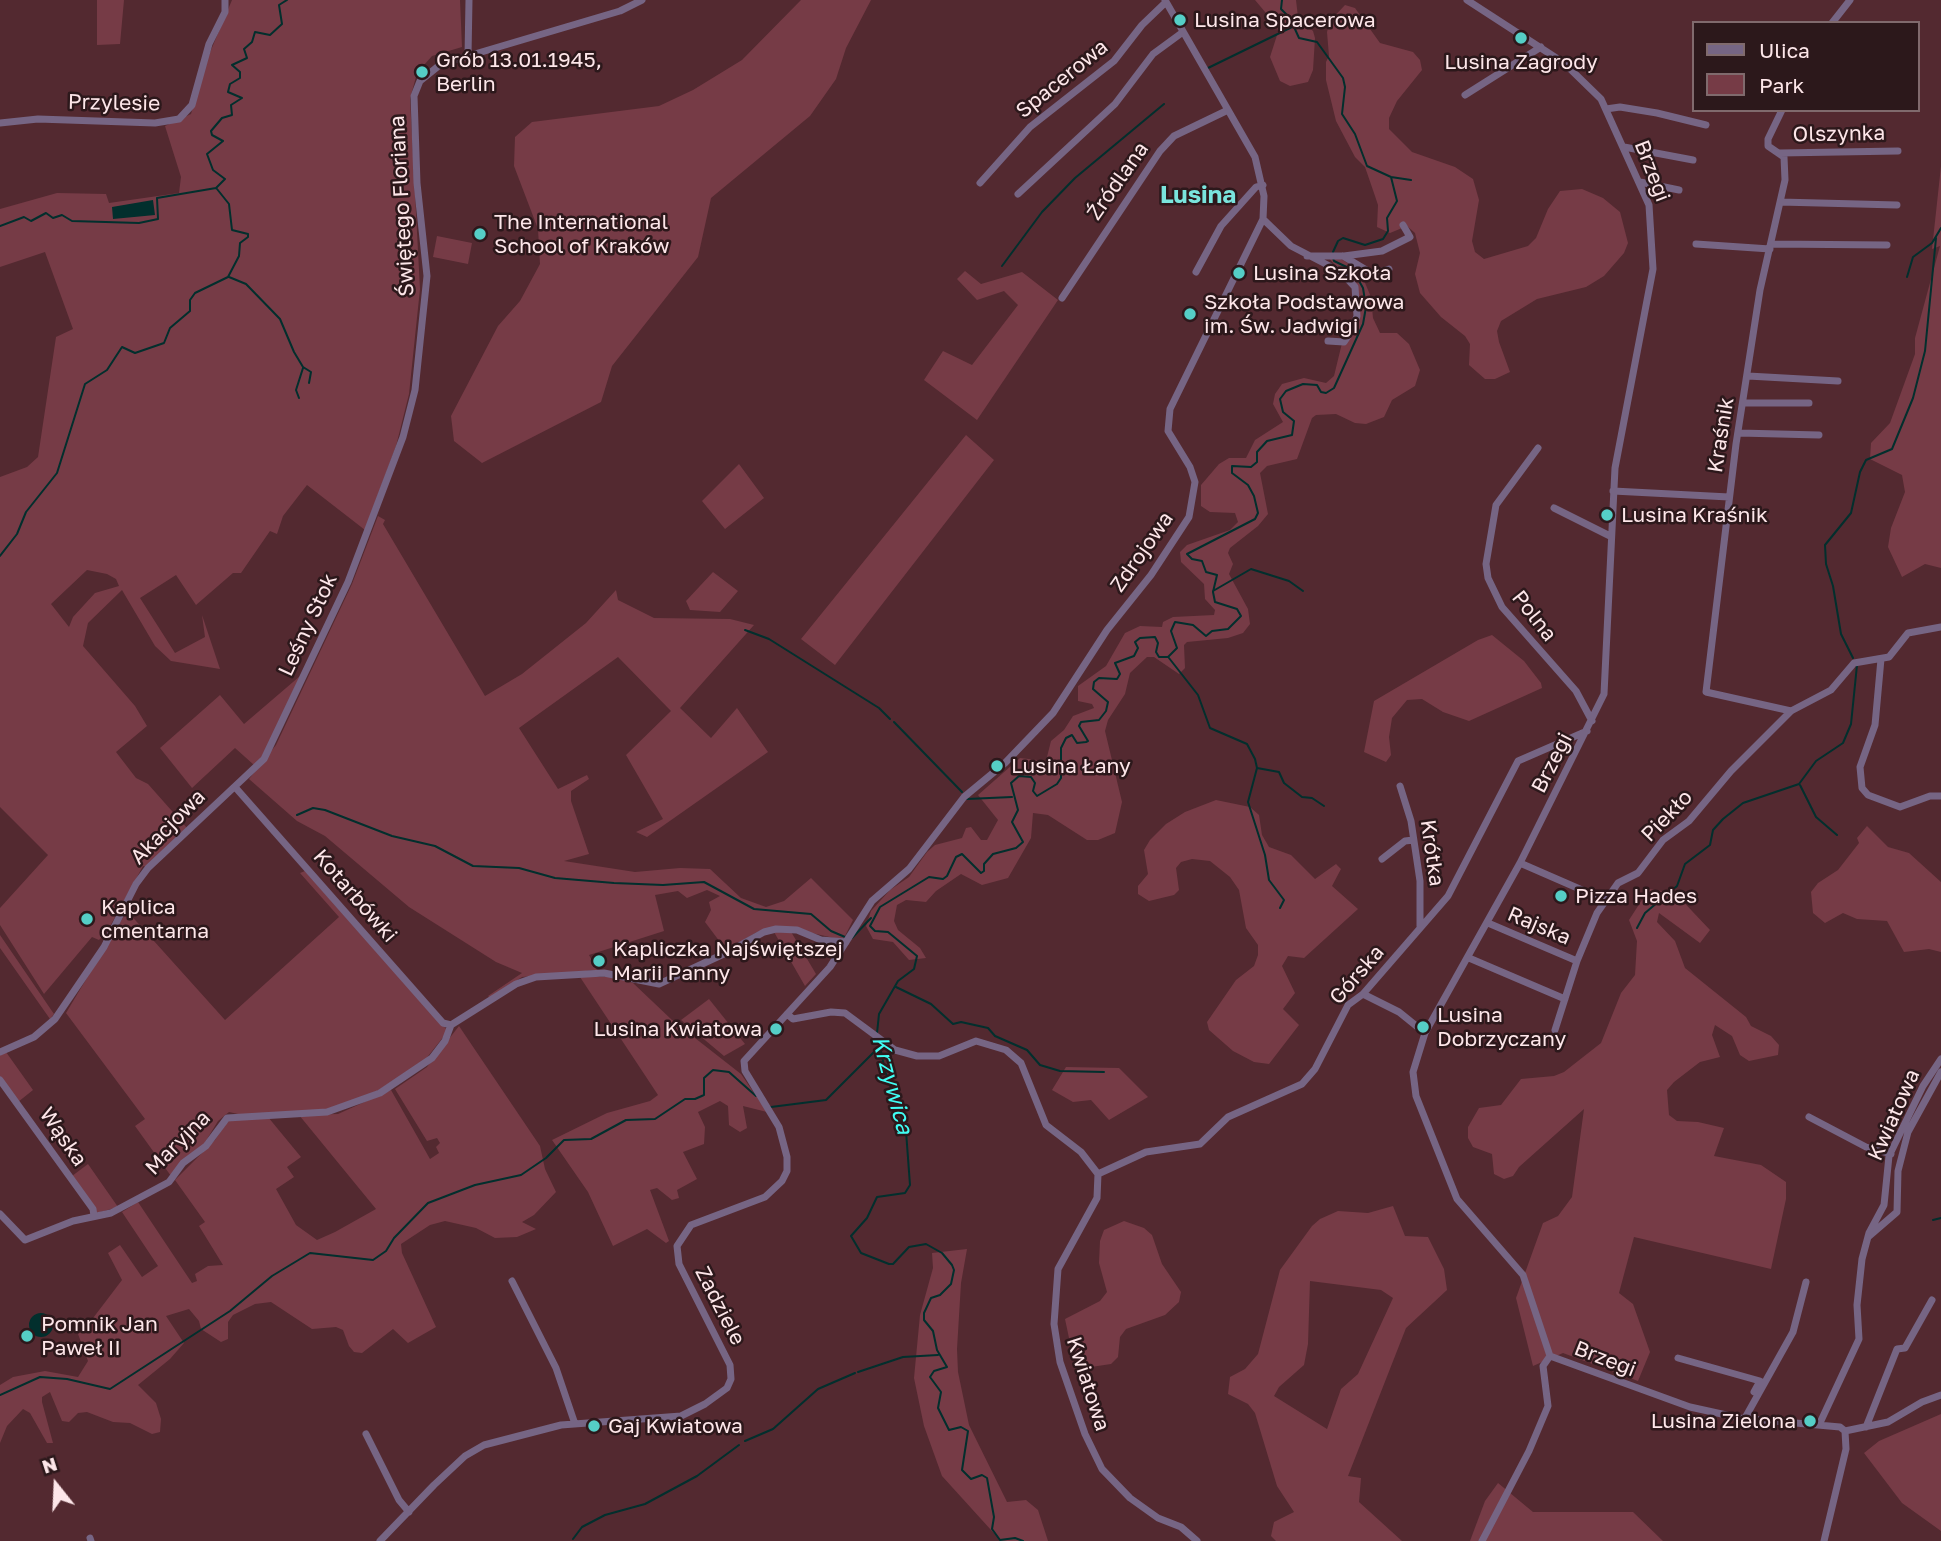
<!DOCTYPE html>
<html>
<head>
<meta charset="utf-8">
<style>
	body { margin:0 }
	#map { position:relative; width:1941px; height:1541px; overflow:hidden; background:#532930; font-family:"Golos Text",sans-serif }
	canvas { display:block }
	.legend { position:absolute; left:1692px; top:21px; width:228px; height:91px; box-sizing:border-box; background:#2c181b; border:2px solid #806a6d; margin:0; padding:9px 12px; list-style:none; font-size:21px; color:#fde6e9 }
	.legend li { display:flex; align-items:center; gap:14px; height:35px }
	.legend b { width:35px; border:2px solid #806a6d }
	.north { position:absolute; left:21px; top:1450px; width:70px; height:70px; -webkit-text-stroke:5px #2c181b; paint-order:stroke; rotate:342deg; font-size:19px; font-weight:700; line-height:28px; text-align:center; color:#fde6e9 }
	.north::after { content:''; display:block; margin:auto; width:24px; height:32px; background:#fde6e9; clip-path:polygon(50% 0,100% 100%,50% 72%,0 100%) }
</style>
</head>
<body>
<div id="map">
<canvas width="1941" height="1541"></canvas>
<ul class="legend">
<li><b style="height:9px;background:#766584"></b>Ulica</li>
<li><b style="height:19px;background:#763b46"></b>Park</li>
</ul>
<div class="north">N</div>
</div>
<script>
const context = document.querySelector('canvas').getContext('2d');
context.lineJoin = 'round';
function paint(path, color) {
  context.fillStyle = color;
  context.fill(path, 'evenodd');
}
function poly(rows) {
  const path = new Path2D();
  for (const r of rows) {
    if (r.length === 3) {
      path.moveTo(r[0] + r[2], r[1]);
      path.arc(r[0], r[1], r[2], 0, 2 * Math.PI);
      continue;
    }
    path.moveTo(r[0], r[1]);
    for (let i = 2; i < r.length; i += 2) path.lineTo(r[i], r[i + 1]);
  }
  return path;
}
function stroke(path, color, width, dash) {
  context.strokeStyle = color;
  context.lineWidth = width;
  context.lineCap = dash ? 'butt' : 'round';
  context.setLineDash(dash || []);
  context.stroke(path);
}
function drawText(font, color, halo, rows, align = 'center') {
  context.font = font + ' "Golos Text",sans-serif';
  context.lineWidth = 5;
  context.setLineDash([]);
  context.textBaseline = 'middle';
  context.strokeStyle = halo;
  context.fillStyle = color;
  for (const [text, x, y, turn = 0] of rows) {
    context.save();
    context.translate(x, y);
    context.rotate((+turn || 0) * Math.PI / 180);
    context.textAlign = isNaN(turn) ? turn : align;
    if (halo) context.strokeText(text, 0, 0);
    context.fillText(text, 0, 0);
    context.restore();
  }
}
paint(poly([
	[97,0,124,0,120,44,97,45],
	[232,0,460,0,462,47,432,56,417,73,410,99,420,289,409,394,396,446,365,530,307,485,283,516,277,534,270,531,241,573,233,573,196,605,176,575,140,598,175,653,205,637,202,615,220,669,171,661,155,646,122,590,88,623,83,646,135,706,147,726,116,752,136,778,148,784,187,828,147,867,143,866,108,930,99,940,92,937,44,994,0,925,0,908,48,855,0,807,0,477,27,467,38,457,56,337,73,329,45,252,0,267,0,209,57,193,106,194,109,203,179,193,181,177,165,126,191,114,206,62],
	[87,570,107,574,116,579,119,586,95,593,73,617,69,627,51,604],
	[801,0,871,0,846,48,836,79,810,116,711,198,698,257,612,366,601,402,482,463,454,441,451,416,498,326,520,301,540,264,538,229,514,166,515,137,532,122,659,106,693,90,742,60],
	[1255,0,1296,0,1298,17,1313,31,1315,38,1313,70,1308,82,1290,86,1280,81,1270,57,1278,32,1276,25],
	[1345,5,1355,8,1380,43,1413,52,1420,60,1422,70,1397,101,1389,118,1389,129,1412,152,1455,167,1473,179,1479,200,1472,241,1475,252,1484,259,1528,246,1536,238,1548,209,1560,191,1582,189,1603,198,1620,212,1628,243,1624,253,1604,276,1586,287,1537,299,1501,321,1497,331,1499,342,1510,372,1495,379,1485,379,1469,365,1470,344,1465,336,1441,317,1420,293,1415,274,1420,253,1415,233,1407,226,1390,233,1377,227,1378,205,1375,196,1365,167,1355,157,1336,121,1326,80,1326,62,1329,56,1327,32,1330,21],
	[1941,166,1941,568,1925,564,1902,577,1888,547,1891,528,1905,492,1902,475,1870,459,1871,443,1890,423,1915,354,1915,338,1940,246,1932,249],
	[437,236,472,243,468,264,433,257],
	[1328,257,1341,259,1360,271,1371,297,1373,318,1380,333,1397,333,1409,344,1420,370,1415,386,1392,400,1384,417,1366,424,1355,423,1336,414,1316,415,1312,418,1297,459,1267,466,1260,473,1268,514,1258,526,1230,548,1228,553,1233,564,1229,574,1248,609,1250,624,1243,633,1228,638,1187,642,1184,645,1185,668,1179,674,1154,657,1147,657,1130,673,1125,694,1108,720,1105,731,1122,802,1115,833,1098,840,1087,840,1048,815,1033,813,1031,838,1008,878,982,885,961,874,936,891,926,902,906,900,897,905,894,921,898,930,920,948,926,958,909,960,893,942,873,939,866,926,871,911,890,890,909,877,927,852,935,845,962,838,966,828,971,827,981,840,987,840,998,820,978,795,1020,758,1046,761,1051,741,1064,730,1073,716,1094,708,1092,704,1078,701,1078,686,1106,666,1125,633,1140,626,1162,627,1163,622,1173,617,1214,615,1215,610,1205,599,1204,584,1181,562,1180,552,1187,545,1230,530,1238,522,1235,513,1210,512,1201,506,1201,485,1219,464,1229,458,1246,458,1255,440,1283,422,1273,404,1275,394,1282,384,1304,378,1326,383,1334,376,1342,343,1352,329,1358,292],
	[965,271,981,284,1022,272,1058,300,977,420,924,380,943,351,972,365,1018,305,1004,291,977,300,957,279],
	[966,435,994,460,835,665,801,639],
	[739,464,764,498,725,529,702,501],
	[378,516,385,520,383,524,485,696,522,674,586,623,616,590,618,600,654,618,730,619,754,625,680,708,711,738,737,708,768,752,647,837,636,832,663,819,626,755,671,711,618,657,519,728,558,789,587,775,589,779,571,791,571,801,589,854,564,861,635,872,680,868,710,869,741,898,766,907,784,901,811,878,853,920,843,940,780,926,757,932,726,950,705,922,711,910,709,902,720,896,707,890,687,898,678,891,655,895,664,931,589,955,597,970,522,977,490,998,488,996,522,973,496,962,409,907,325,836,297,821,249,779,276,745,352,584],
	[713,572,738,591,720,612,690,610,686,601],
	[1492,635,1524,661,1541,683,1542,688,1469,721,1443,712,1422,699,1407,700,1392,718,1389,737,1391,755,1386,762,1364,752,1374,701,1478,640],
	[300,676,262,758,254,765,235,748,192,788,160,748,220,695,244,724],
	[1216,800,1250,807,1259,815,1262,835,1269,847,1291,855,1315,879,1336,864,1341,869,1332,886,1358,909,1304,958,1288,956,1282,966,1295,993,1283,1009,1299,1025,1269,1064,1254,1062,1233,1051,1209,1030,1207,1022,1236,980,1254,966,1258,955,1258,945,1246,928,1239,890,1230,877,1210,861,1192,859,1181,862,1176,868,1179,890,1174,895,1149,901,1138,894,1138,886,1148,874,1144,850,1150,840,1166,824,1185,812],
	[1867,826,1888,847,1909,853,1941,882,1941,952,1929,949,1904,952,1887,921,1857,919,1843,913,1825,923,1813,913,1811,892,1818,883,1838,870,1859,843,1857,838],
	[305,871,448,1031,425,1060,379,1090,332,1110,247,1116,229,1112,218,1121,204,1144,171,1176,135,1126,145,1119,66,1013,127,911,225,1020,339,917,300,873],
	[1649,889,1675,893,1710,930,1700,943,1659,913,1657,922,1675,941,1685,968,1746,1017,1751,1026,1771,1036,1779,1045,1778,1055,1749,1061,1740,1055,1732,1036,1715,1025,1712,1035,1720,1057,1700,1062,1674,1082,1667,1090,1669,1115,1677,1121,1698,1122,1724,1128,1714,1156,1761,1165,1786,1182,1786,1199,1771,1269,1634,1237,1619,1293,1633,1304,1650,1352,1638,1381,1563,1353,1533,1366,1516,1298,1543,1223,1558,1216,1572,1197,1584,1109,1519,1167,1513,1176,1504,1179,1494,1174,1492,1154,1473,1147,1468,1138,1468,1127,1479,1108,1501,1105,1521,1079,1554,1076,1564,1072,1601,1043,1621,993,1635,975,1637,941,1629,920],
	[790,930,816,974,805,986,774,932],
	[0,935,54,1014,50,1019,0,948],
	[580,977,615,977,633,983,672,1020,741,1074,767,1112,743,1106,747,1128,740,1132,729,1125,728,1106,720,1101,698,1112,705,1127,704,1144,683,1152,697,1179,677,1190,679,1198,672,1200,657,1188,650,1190,669,1241,666,1243,647,1229,613,1246,588,1192,552,1140,607,1113,650,1101,658,1095],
	[709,999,745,1044,724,1056,681,1020],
	[459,1026,540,1146,545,1169,556,1192,534,1215,522,1222,536,1229,517,1237,495,1238,476,1228,445,1221,430,1225,401,1244,402,1253,436,1327,408,1343,393,1329,362,1353,354,1352,349,1346,343,1330,336,1327,312,1329,271,1302,255,1304,233,1315,228,1322,228,1339,221,1342,201,1329,199,1321,189,1309,166,1316,184,1343,170,1359,138,1385,156,1403,161,1419,160,1432,152,1434,130,1423,113,1422,87,1412,78,1413,69,1422,62,1421,50,1392,42,1397,42,1402,53,1443,47,1443,30,1413,23,1409,7,1426,0,1443,0,1385,13,1377,45,1371,78,1377,88,1361,78,1334,87,1326,122,1280,108,1253,120,1245,142,1277,158,1266,122,1212,138,1202,192,1283,197,1281,195,1274,208,1266,223,1265,199,1226,205,1222,175,1180,215,1140,228,1121,268,1117,301,1157,287,1167,294,1177,276,1189,296,1225,317,1240,335,1232,376,1209,299,1115,338,1114,391,1090,430,1159,439,1153,436,1147,440,1143,437,1138,427,1141,395,1089,427,1067],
	[6,1052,33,1090,18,1102,0,1077,0,1054],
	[1066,1067,1119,1068,1148,1097,1109,1120,1091,1100,1073,1102,1052,1090],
	[88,1164,118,1207,97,1213,72,1176],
	[1393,1206,1405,1236,1428,1237,1444,1269,1447,1290,1406,1328,1348,1476,1361,1478,1359,1502,1402,1541,1276,1541,1271,1536,1274,1522,1294,1512,1277,1486,1255,1413,1248,1404,1228,1394,1230,1377,1245,1369,1258,1354,1280,1270,1312,1226,1320,1219,1338,1211,1368,1213],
	[1310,1281,1381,1290,1393,1298,1358,1374,1341,1389,1327,1429,1274,1396,1279,1387,1304,1365,1308,1344],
	[1124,1221,1144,1228,1152,1235,1162,1264,1181,1292,1179,1302,1165,1315,1126,1329,1120,1337,1118,1357,1111,1364,1091,1367,1073,1357,1065,1319,1100,1301,1107,1292,1099,1263,1100,1241,1104,1230],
	[967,1249,961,1283,957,1349,958,1372,969,1425,1007,1502,1026,1500,1038,1510,1048,1541,1001,1541,942,1476,924,1426,914,1378,920,1315,933,1268,932,1253],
	[1941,1414,1941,1531,1902,1503,1864,1453,1879,1441],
	[1498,1483,1533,1512,1633,1512,1663,1541,1470,1541,1485,1501]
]), '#763b46');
paint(poly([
	[153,200,155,215,113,219,112,207],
	[41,1325,12]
]), '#022f2d');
stroke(poly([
	[1282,0,1281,9,1290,18,1299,38,1317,42,1343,78,1345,87,1342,114,1355,134,1367,166,1391,177,1411,180],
	[1208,68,1292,27],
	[0,226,24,217,31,221,46,213,53,218,62,215,72,221,139,223,158,219,157,198,216,188,225,179,213,170,207,154,223,141,212,135,211,131,222,118,232,115,231,105,242,98,228,92,230,84,240,78,240,72,232,65,247,58,244,49,252,42,255,32,270,35,282,24,279,5,287,0],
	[1333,252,1338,241,1343,238,1365,245,1383,239,1388,231,1387,218,1397,201,1391,177],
	[1002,266,1042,212,1075,178,1164,104],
	[229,277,246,284,280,319,294,352,303,367,311,372,309,383],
	[1907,277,1913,257,1932,243,1941,228],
	[299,398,296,390,303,368],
	[0,556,17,534,26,512,57,473,85,384,107,370,122,347,135,353,164,343,170,328,190,311,190,300,195,293,228,277,239,256,240,243,248,237,248,234,232,230,229,204,217,189],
	[1213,591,1251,569,1289,581,1303,591],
	[745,630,769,639,879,708,890,719],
	[1168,657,1177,648,1171,631,1175,622,1193,625,1206,636,1212,631,1228,629,1241,616,1237,609,1215,602,1213,592,1217,575,1206,572,1202,561,1192,559,1187,554,1255,519,1258,513,1254,496,1248,485,1232,473,1232,466,1251,467,1257,462,1257,452,1267,441,1292,435,1294,421,1283,412,1280,399,1286,391,1303,384,1317,385,1321,392,1326,393,1334,388,1363,324,1366,307,1363,288,1353,270,1334,261,1333,258],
	[1169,658,1198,695,1210,728,1247,744,1255,759,1257,768,1248,802,1265,855,1269,880,1284,900,1280,908],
	[1853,658,1841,634,1833,586,1826,564,1825,545,1851,513,1860,472,1866,460,1892,449,1913,398,1925,351,1936,238],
	[894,722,962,792],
	[1257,768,1279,772,1284,783,1302,797,1312,798,1324,806],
	[1800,785,1816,817,1837,835],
	[967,799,1012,797],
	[297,815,313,808,325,810,392,836,435,846,473,866,519,868,555,878,614,883,663,885,704,882,754,909,811,914,831,931,845,937],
	[1637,928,1645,913,1677,886,1685,864,1710,845,1713,830,1723,819,1743,803,1799,784,1816,761,1843,743,1851,724,1857,665],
	[852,938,871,918],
	[896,987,931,1004,953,1024,961,1022,988,1028,995,1036,1027,1050,1040,1065,1060,1071,1104,1072],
	[877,1033,879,1014,898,981,914,969,917,956,888,932,875,931,870,926,880,907,929,877,943,879,947,876,956,857,962,854,981,873,984,871,984,864,993,854,1016,848,1023,842,1012,822,1018,810,1011,783,1019,776,1031,777,1035,783,1033,791,1037,796,1057,784,1061,778,1061,748,1066,738,1072,735,1077,743,1086,742,1088,741,1079,726,1081,722,1099,720,1106,711,1108,702,1093,689,1094,682,1099,678,1117,679,1120,674,1115,663,1134,656,1138,648,1135,642,1140,638,1155,637,1158,643,1156,652,1159,657,1168,657],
	[879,1042,885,1071,906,1131,910,1185,905,1193,877,1197,867,1218,851,1236,861,1253,889,1264,893,1264,909,1247,926,1244,942,1253,952,1265,954,1270,951,1284,940,1295,931,1298,924,1313,924,1320,933,1331,937,1350,947,1367,934,1371,930,1377,941,1392,938,1408,949,1430,961,1427,968,1431,962,1470,971,1479,982,1475,987,1478,994,1517,992,1529,1000,1540,1015,1538,1023,1541],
	[771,1107,826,1100,879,1047],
	[1933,1220,1941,1218],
	[858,1372,903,1357,938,1355],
	[0,1395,40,1377,67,1379,110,1389,230,1311,272,1276,310,1253,373,1260,386,1251,394,1238,428,1203,475,1185,521,1175,546,1158,564,1140,591,1139,626,1120,655,1119,685,1099,695,1099,704,1095,704,1078,713,1070,729,1072,756,1096],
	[745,1441,773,1429,818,1389,855,1373],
	[573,1539,582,1527,605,1515,645,1504,697,1476,739,1445]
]), '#022f2d', 2);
stroke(poly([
	[1467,0,1564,63,1601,99,1649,205,1653,269,1615,468,1604,694,1520,863,1425,1033,1413,1072,1416,1096,1457,1199,1523,1275,1550,1356,1690,1407,1740,1418,1840,1427,1845,1431],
	[1832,23,1850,0],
	[468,56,469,0],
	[1465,95,1541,47],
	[1606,109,1620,107,1657,113,1706,125],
	[1782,110,1768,139,1768,146,1784,157,1785,180,1760,290,1736,444,1706,692,1791,711],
	[0,123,38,119,155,123,179,119,192,105,209,44,225,12,225,0],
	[1624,147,1693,160],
	[1780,153,1898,151],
	[1640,182,1679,190],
	[980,183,1030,127,1114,61,1142,25,1166,2],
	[1018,194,1115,104,1153,54,1183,32],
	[1780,202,1897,205],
	[1263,219,1291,246,1341,272,1355,287,1357,316,1352,330,1344,342,1328,341],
	[1696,244,1770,249],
	[1771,244,1887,245],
	[1307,256,1344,256,1382,251,1410,237,1403,225],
	[1343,256,1373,274,1389,269],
	[1196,272,1221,226,1256,187,1263,185],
	[1062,298,1160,151,1174,136,1228,110],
	[1748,376,1838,381],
	[1744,403,1809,403],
	[1739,433,1819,435],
	[1538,448,1496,505,1486,564,1488,578,1502,607,1576,691,1592,721],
	[1613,491,1729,497],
	[1554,508,1610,536],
	[1881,659,1875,725,1860,767,1862,788,1868,795,1900,807,1930,796,1941,796],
	[1400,786,1411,821,1420,881,1420,926],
	[235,787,443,1023,451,1025],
	[1382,859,1405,841,1413,840],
	[1520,863,1605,900],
	[1488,923,1577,961],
	[1469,958,1565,999],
	[1363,994,1399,1012,1425,1033],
	[787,1014,793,1019,831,1012,845,1013,895,1050,917,1056,939,1056,976,1041,1006,1050,1021,1063,1046,1125,1081,1152,1098,1174,1097,1198,1058,1269,1054,1324,1060,1362,1085,1434,1102,1469,1130,1498,1158,1518,1181,1527,1197,1541],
	[451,1025,516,984,536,977,604,973,659,984,728,952,764,932,776,929,797,930,821,940,846,942],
	[1555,1030,1577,961,1597,913,1618,883,1638,873,1663,840,1689,821,1731,771,1791,711,1831,690,1854,663,1889,657,1908,633,1941,627],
	[0,1052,34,1037,55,1019,104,947,136,884,148,868,264,759,348,582,403,437,415,390,427,276,417,183,414,96,420,81,441,64,620,11,642,0],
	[0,1080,93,1209,94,1216],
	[1809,1117,1866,1147,1891,1154],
	[1098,1174,1146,1152,1200,1144,1228,1117,1302,1084,1315,1069,1348,1005,1363,994,1448,896,1518,761,1587,731],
	[0,1214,25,1240,73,1221,111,1213,169,1182,183,1163,206,1146,227,1118,327,1112,380,1093,432,1058,445,1041,451,1025],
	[1868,1237,1897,1212,1898,1171,1908,1132,1941,1072],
	[512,1281,556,1368,575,1424],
	[1678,1358,1760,1381,1754,1392],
	[1745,1418,1793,1332,1806,1282],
	[1819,1425,1859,1339,1857,1305,1862,1259,1869,1233,1884,1205,1889,1156,1923,1086,1941,1059],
	[1866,1427,1897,1349,1905,1348,1932,1300],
	[1845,1431,1888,1422,1922,1402,1941,1395],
	[366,1434,399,1500,409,1512],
	[90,1538,91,1541],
	[380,1541,434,1485,465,1456,484,1445,561,1425,681,1416,705,1404,727,1388,731,1379,730,1365,679,1264,677,1246,691,1225,765,1197,782,1181,787,1171,787,1157,779,1127,745,1071,744,1061,830,967,872,901,909,869,964,797,1005,763,1053,713,1107,630,1151,575,1189,517,1195,482,1190,467,1168,431,1170,409,1263,219,1264,196,1255,157,1165,0],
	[1482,1541,1529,1451,1548,1406,1543,1366,1550,1356],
	[1824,1541,1846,1449,1845,1431]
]), '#766584', 7);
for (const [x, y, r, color] of [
	[1180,20,7,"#55cec6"],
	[1521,38,7,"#55cec6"],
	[422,72,7,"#55cec6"],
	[480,234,7,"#55cec6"],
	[1239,273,7,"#55cec6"],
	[1190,314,7,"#55cec6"],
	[1607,515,7,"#55cec6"],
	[997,766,7,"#55cec6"],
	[1561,896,7,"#55cec6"],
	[87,919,7,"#55cec6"],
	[599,961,7,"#55cec6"],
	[1423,1027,7,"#55cec6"],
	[776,1029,7,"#55cec6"],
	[27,1336,7,"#55cec6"],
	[1810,1421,7,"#55cec6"],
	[594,1426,7,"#55cec6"]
]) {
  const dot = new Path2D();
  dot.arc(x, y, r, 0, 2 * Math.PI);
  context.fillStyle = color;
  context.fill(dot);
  stroke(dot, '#2c181b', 2.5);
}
drawText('21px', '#fde6e9', '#2c181b', [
	["Lusina Spacerowa",1194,20],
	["Grób 13.01.1945,",436,60],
	["Berlin",436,84],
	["Lusina Zagrody",1521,62,"center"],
	["The International",494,222],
	["School of Kraków",494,246],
	["Lusina Szkoła",1253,273],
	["Szkoła Podstawowa",1204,302],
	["im. Św. Jadwigi",1204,326],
	["Lusina Kraśnik",1621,515],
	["Lusina Łany",1011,766],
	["Pizza Hades",1575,896],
	["Kaplica",101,907],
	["cmentarna",101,931],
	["Kapliczka Najświętszej",613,949],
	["Marii Panny",613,973],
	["Lusina",1437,1015],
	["Dobrzyczany",1437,1039],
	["Lusina Kwiatowa",762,1029,"right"],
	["Pomnik Jan",41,1324],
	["Paweł II",41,1348],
	["Lusina Zielona",1796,1421,"right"],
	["Gaj Kwiatowa",608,1426]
], 'left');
drawText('21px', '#fde6e9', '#2c181b', [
	["Spacerowa",1062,79,-39],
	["Przylesie",114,103,1],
	["Olszynka",1839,134,-1],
	["Brzegi",1652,171,69],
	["Źródlana",1118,181,-55],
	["Świętego Floriana",402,206,-93],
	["Kraśnik",1721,435,-81],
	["Zdrojowa",1142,552,-55],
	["Polna",1534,616,52],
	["Leśny Stok",308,625,-65],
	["Brzegi",1552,763,-63],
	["Piekło",1667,816,-46],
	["Akacjowa",168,827,-45],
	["Krótka",1432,853,82],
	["Kotarbówki",355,896,49],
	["Rajska",1539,926,23],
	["Górska",1357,975,-49],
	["Kwiatowa",1894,1115,-66],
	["Wąska",63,1137,55],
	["Maryjna",178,1143,-45],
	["Zadziele",720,1306,63],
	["Brzegi",1605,1359,21],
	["Kwiatowa",1088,1384,72]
]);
drawText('italic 23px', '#40fef4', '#2c181b', [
	["Krzywica",892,1085,75]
]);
drawText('bold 24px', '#7ae4dd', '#2c181b', [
	["Lusina",1198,195]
]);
</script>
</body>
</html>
